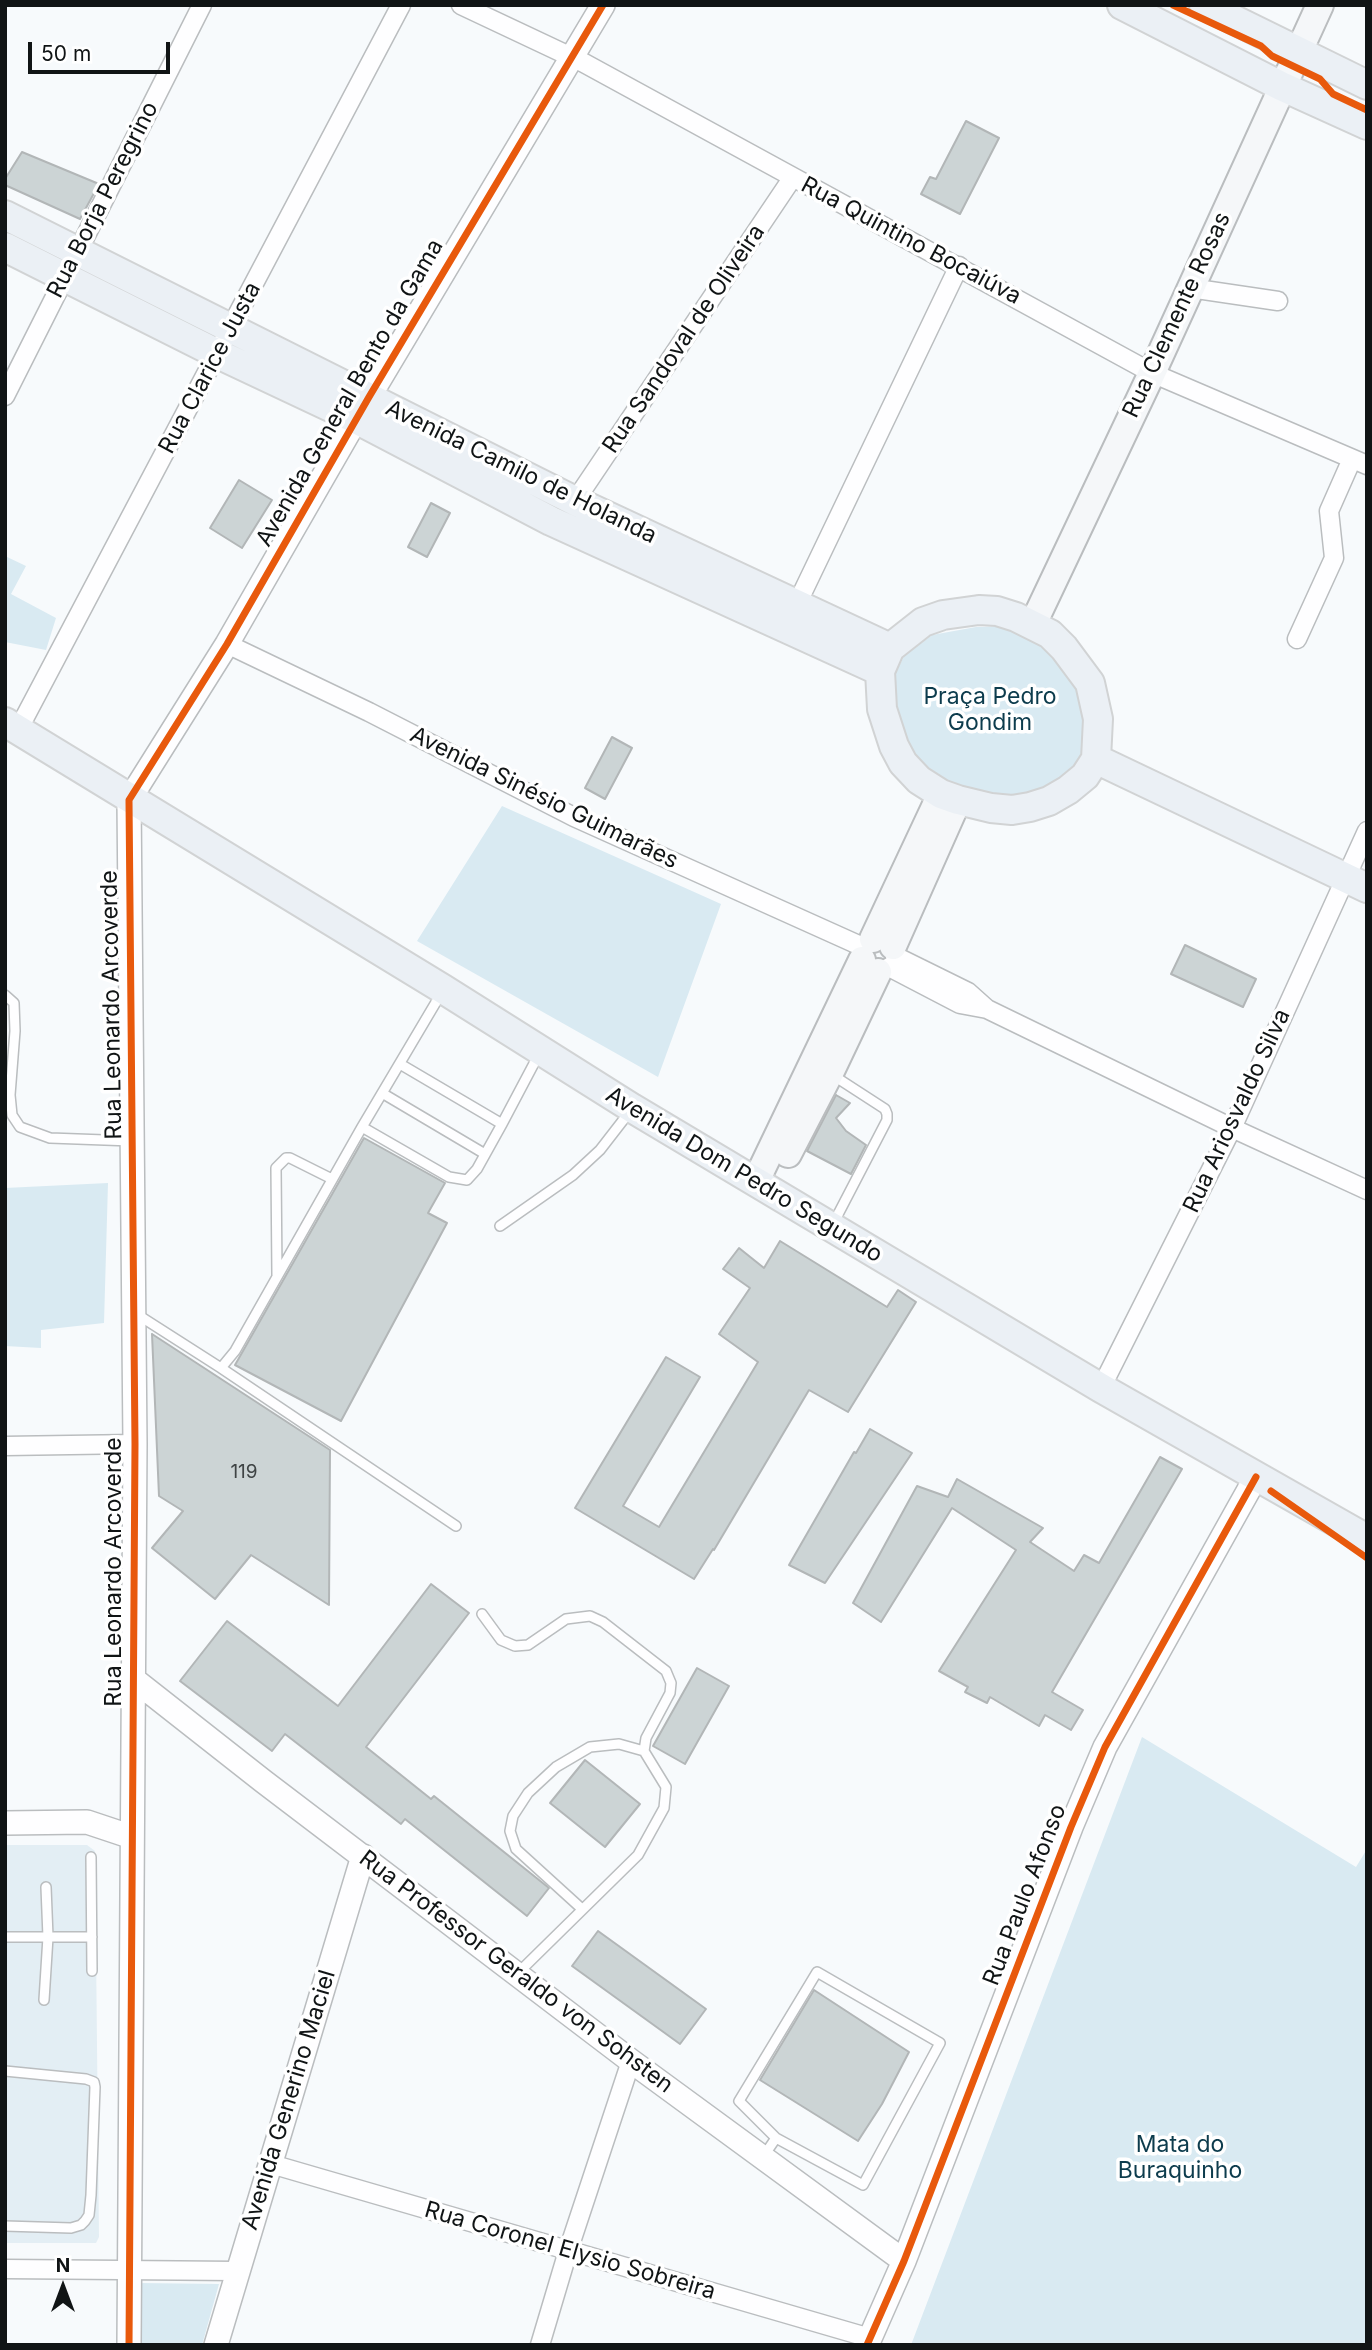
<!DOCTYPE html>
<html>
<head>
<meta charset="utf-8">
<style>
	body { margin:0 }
	#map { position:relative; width:1372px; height:2350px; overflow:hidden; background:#f7fafc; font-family:Inter,sans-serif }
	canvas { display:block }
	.frame { position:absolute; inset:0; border:7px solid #101415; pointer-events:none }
	.north { position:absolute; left:28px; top:2252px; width:70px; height:70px; -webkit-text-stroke:5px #fff; paint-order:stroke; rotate:0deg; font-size:19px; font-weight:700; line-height:28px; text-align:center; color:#101415 }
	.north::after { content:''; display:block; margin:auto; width:24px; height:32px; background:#101415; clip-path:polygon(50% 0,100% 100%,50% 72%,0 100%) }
	.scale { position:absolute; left:28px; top:42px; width:142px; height:32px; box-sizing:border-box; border:4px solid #101415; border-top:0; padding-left:9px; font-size:21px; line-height:24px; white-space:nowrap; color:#101415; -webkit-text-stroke:5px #fff; paint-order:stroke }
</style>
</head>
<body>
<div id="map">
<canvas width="1372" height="2350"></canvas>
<div class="frame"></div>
<div class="north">N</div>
<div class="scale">50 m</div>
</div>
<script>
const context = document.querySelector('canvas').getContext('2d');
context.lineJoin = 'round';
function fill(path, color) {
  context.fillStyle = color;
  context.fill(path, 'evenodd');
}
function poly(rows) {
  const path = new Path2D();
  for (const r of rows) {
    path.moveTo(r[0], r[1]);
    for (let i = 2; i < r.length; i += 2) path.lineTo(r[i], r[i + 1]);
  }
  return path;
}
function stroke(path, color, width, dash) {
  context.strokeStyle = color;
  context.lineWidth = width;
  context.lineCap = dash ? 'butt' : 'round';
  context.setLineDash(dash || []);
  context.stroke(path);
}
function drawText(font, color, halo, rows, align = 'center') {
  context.font = font + ' Inter,sans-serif';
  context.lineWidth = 7;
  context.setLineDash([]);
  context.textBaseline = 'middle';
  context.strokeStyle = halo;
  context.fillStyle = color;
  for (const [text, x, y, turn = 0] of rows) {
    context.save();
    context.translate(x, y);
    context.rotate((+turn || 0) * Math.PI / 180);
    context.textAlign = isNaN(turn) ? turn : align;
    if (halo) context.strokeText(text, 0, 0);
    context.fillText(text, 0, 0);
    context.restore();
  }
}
const built = poly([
	[5,1845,87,1845,95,1851,99,2237,96,2243,5,2243]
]);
const green = poly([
	[5,556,26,566,11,594,56,618,46,650,5,642],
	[1011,626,1048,647,1078,676,1092,718,1080,760,1058,779,1037,791,1012,796,967,791,927,776,900,744,891,683,904,656,932,635,976,627],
	[502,806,721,904,658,1077,417,941],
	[108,1183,104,1323,41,1330,41,1348,5,1346,5,1188],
	[1142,1737,1356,1867,1367,1849,1367,2345,911,2345],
	[139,2283,219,2284,202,2345,140,2345]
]);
const building = poly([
	[966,121,999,138,960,214,921,194,930,177,936,179,966,121],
	[22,152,99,184,80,219,5,185,5,179,22,152],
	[239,480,272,500,242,548,210,528,239,480],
	[431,503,450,513,427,557,408,547,431,503],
	[612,737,632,748,605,799,585,788,612,737],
	[1185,945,1256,979,1243,1007,1171,974,1185,945],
	[836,1095,850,1103,836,1118,846,1131,866,1145,851,1174,807,1151,836,1095],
	[364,1138,445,1183,428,1213,447,1223,341,1421,235,1365,364,1138],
	[780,1241,887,1307,898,1290,916,1302,848,1412,809,1390,714,1550,713,1549,694,1579,575,1508,666,1357,700,1377,623,1506,659,1527,758,1362,719,1334,750,1288,723,1269,739,1248,764,1268,780,1241],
	[152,1334,330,1450,329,1605,251,1555,215,1599,152,1548,183,1511,159,1496,152,1334],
	[870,1429,912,1453,825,1583,789,1565,854,1452,856,1453,870,1429],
	[1160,1457,1182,1469,1052,1692,1083,1710,1071,1730,1045,1715,1039,1726,990,1697,987,1703,965,1692,968,1687,939,1671,1016,1550,952,1508,881,1622,853,1603,917,1486,948,1497,957,1479,1043,1528,1030,1542,1074,1571,1084,1555,1099,1563,1160,1457],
	[431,1584,469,1613,366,1747,431,1799,434,1796,549,1888,527,1916,405,1819,401,1824,285,1734,272,1751,180,1681,227,1621,338,1706,431,1584],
	[697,1668,729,1686,685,1764,653,1746,697,1668],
	[585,1760,640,1804,605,1847,550,1803,585,1760],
	[598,1931,706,2009,680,2044,572,1966,598,1931],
	[814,1990,909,2052,882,2104,858,2141,760,2080,814,1990]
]);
const service = poly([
	[5,995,14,1003,15,1031,10,1095,12,1115,20,1127,50,1138,132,1141],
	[400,1064,502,1124],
	[831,1074,885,1109,887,1114,887,1120,833,1224],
	[382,1093,485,1154],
	[362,1127,449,1177,467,1180,477,1169,502,1124,539,1054],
	[500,1226,573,1175,600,1150,631,1110],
	[277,1275,276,1168,286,1158,290,1158,332,1179],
	[135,1313,221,1368,235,1351,362,1127,442,992],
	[221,1368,456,1526],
	[482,1614,501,1640,515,1646,528,1645,566,1619,590,1616,603,1622,666,1671,671,1683,670,1693,646,1738,644,1751,666,1787,664,1808,638,1855,518,1973],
	[91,1857,92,1971],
	[582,1909,516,1849,510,1831,513,1816,528,1793,556,1767,590,1747,619,1744,644,1751],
	[5,1937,92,1937],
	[44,2000,48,1937,46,1887],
	[5,2071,86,2079,94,2082,95,2087,91,2195,89,2215,85,2221,81,2225,71,2228,5,2226],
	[763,2157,776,2138,863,2185,940,2043,817,1972,739,2101,776,2138]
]);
const minor = poly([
	[461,5,584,63,1152,373,1367,465],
	[1190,288,1278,301],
	[5,396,202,5],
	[575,501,793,177],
	[796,606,959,266],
	[1297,639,1334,558,1329,511,1352,459],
	[227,644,369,712,574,817,863,947],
	[18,730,401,5],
	[895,956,968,992,987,1009],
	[889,967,960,1004,987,1009,1232,1128,1367,1190],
	[1101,1388,1232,1128,1367,831],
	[5,1446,135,1444],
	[271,2164,870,2338],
	[5,2269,236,2271],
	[540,2345,568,2251,631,2061]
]);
const tertiary = poly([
	[132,1678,263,1781,631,2061,904,2261],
	[5,1823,87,1822,132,1837],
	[129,2345,135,1444,129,800,227,644,369,397,603,5],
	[216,2345,363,1856],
	[867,2345,904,2261,1071,1827,1105,1747,1256,1477]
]);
const secondary = poly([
	[1033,624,1152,373,1320,5],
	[873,939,941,794],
	[893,946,958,800],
	[788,1154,830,1073,878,972],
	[756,1181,862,960]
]);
const primary = poly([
	[1122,5,1281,86,1367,125],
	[1204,5,1367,85],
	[5,215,575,501,890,648],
	[5,247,218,354,356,419,551,521,880,671],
	[979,610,997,611,1016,617,1050,634,1064,648,1090,683,1098,719,1096,759,1085,776,1068,790,1049,801,1030,807,1012,810,991,808,958,800,941,794,919,780,903,763,894,746,882,709,880,671,890,648,923,622,943,615,979,610],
	[5,722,443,989,632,1108,1101,1388,1367,1539],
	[1096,759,1367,888]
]);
const cycleway = poly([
	[1173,5,1261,46,1272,56,1320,79,1333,94,1367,110],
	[1271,1491,1367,1558],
	[129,2345,135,1444,129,800,227,644,369,397,603,5],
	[867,2345,904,2261,1071,1827,1105,1747,1256,1477]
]);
const numberNames = [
	["119",244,1472]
];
const streetNames = [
	["Rua Borja Peregrino",103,200,-63],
	["Rua Quintino Bocaiúva",911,241,28],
	["Rua Clemente Rosas",1177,315,-65],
	["Rua Sandoval de Oliveira",684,339,-56],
	["Rua Clarice Justa",210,368,-62],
	["Avenida General Bento da Gama",350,393,-60],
	["Avenida Camilo de Holanda",521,472,26],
	["Avenida Sinésio Guimarães",544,798,26],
	["Rua Leonardo Arcoverde",112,1005,-91],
	["Rua Ariosvaldo Silva",1237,1111,-65],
	["Avenida Dom Pedro Segundo",744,1175,31],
	["Rua Leonardo Arcoverde",114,1572,-90],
	["Rua Paulo Afonso",1025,1895,-69],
	["Rua Professor Geraldo von Sohsten",516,1972,37],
	["Avenida Generino Maciel",289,2100,-73],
	["Rua Coronel Elysio Sobreira",570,2251,16]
];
const parkNames = [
	["Praça Pedro",990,697],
	["Gondim",990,723],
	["Mata do",1180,2145],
	["Buraquinho",1180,2171]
];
fill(built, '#e3eef4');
fill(green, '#d9eaf2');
fill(building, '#ccd4d5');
stroke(building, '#b2b6b7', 2);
stroke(service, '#babdbf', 12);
stroke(minor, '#babdbf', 21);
stroke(tertiary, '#babdbf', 26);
stroke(secondary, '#babdbf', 30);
stroke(primary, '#d1d3d4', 32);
stroke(service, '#fefeff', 9);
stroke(minor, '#fefeff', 18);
stroke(tertiary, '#fefeff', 23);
stroke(secondary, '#f5f7f9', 26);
stroke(primary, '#ebf0f5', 28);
stroke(cycleway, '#e8590c', 7);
drawText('19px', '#3f4445', null, numberNames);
drawText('23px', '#101415', '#fff', streetNames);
drawText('23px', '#0d3c4d', '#fff', parkNames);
</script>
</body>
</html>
